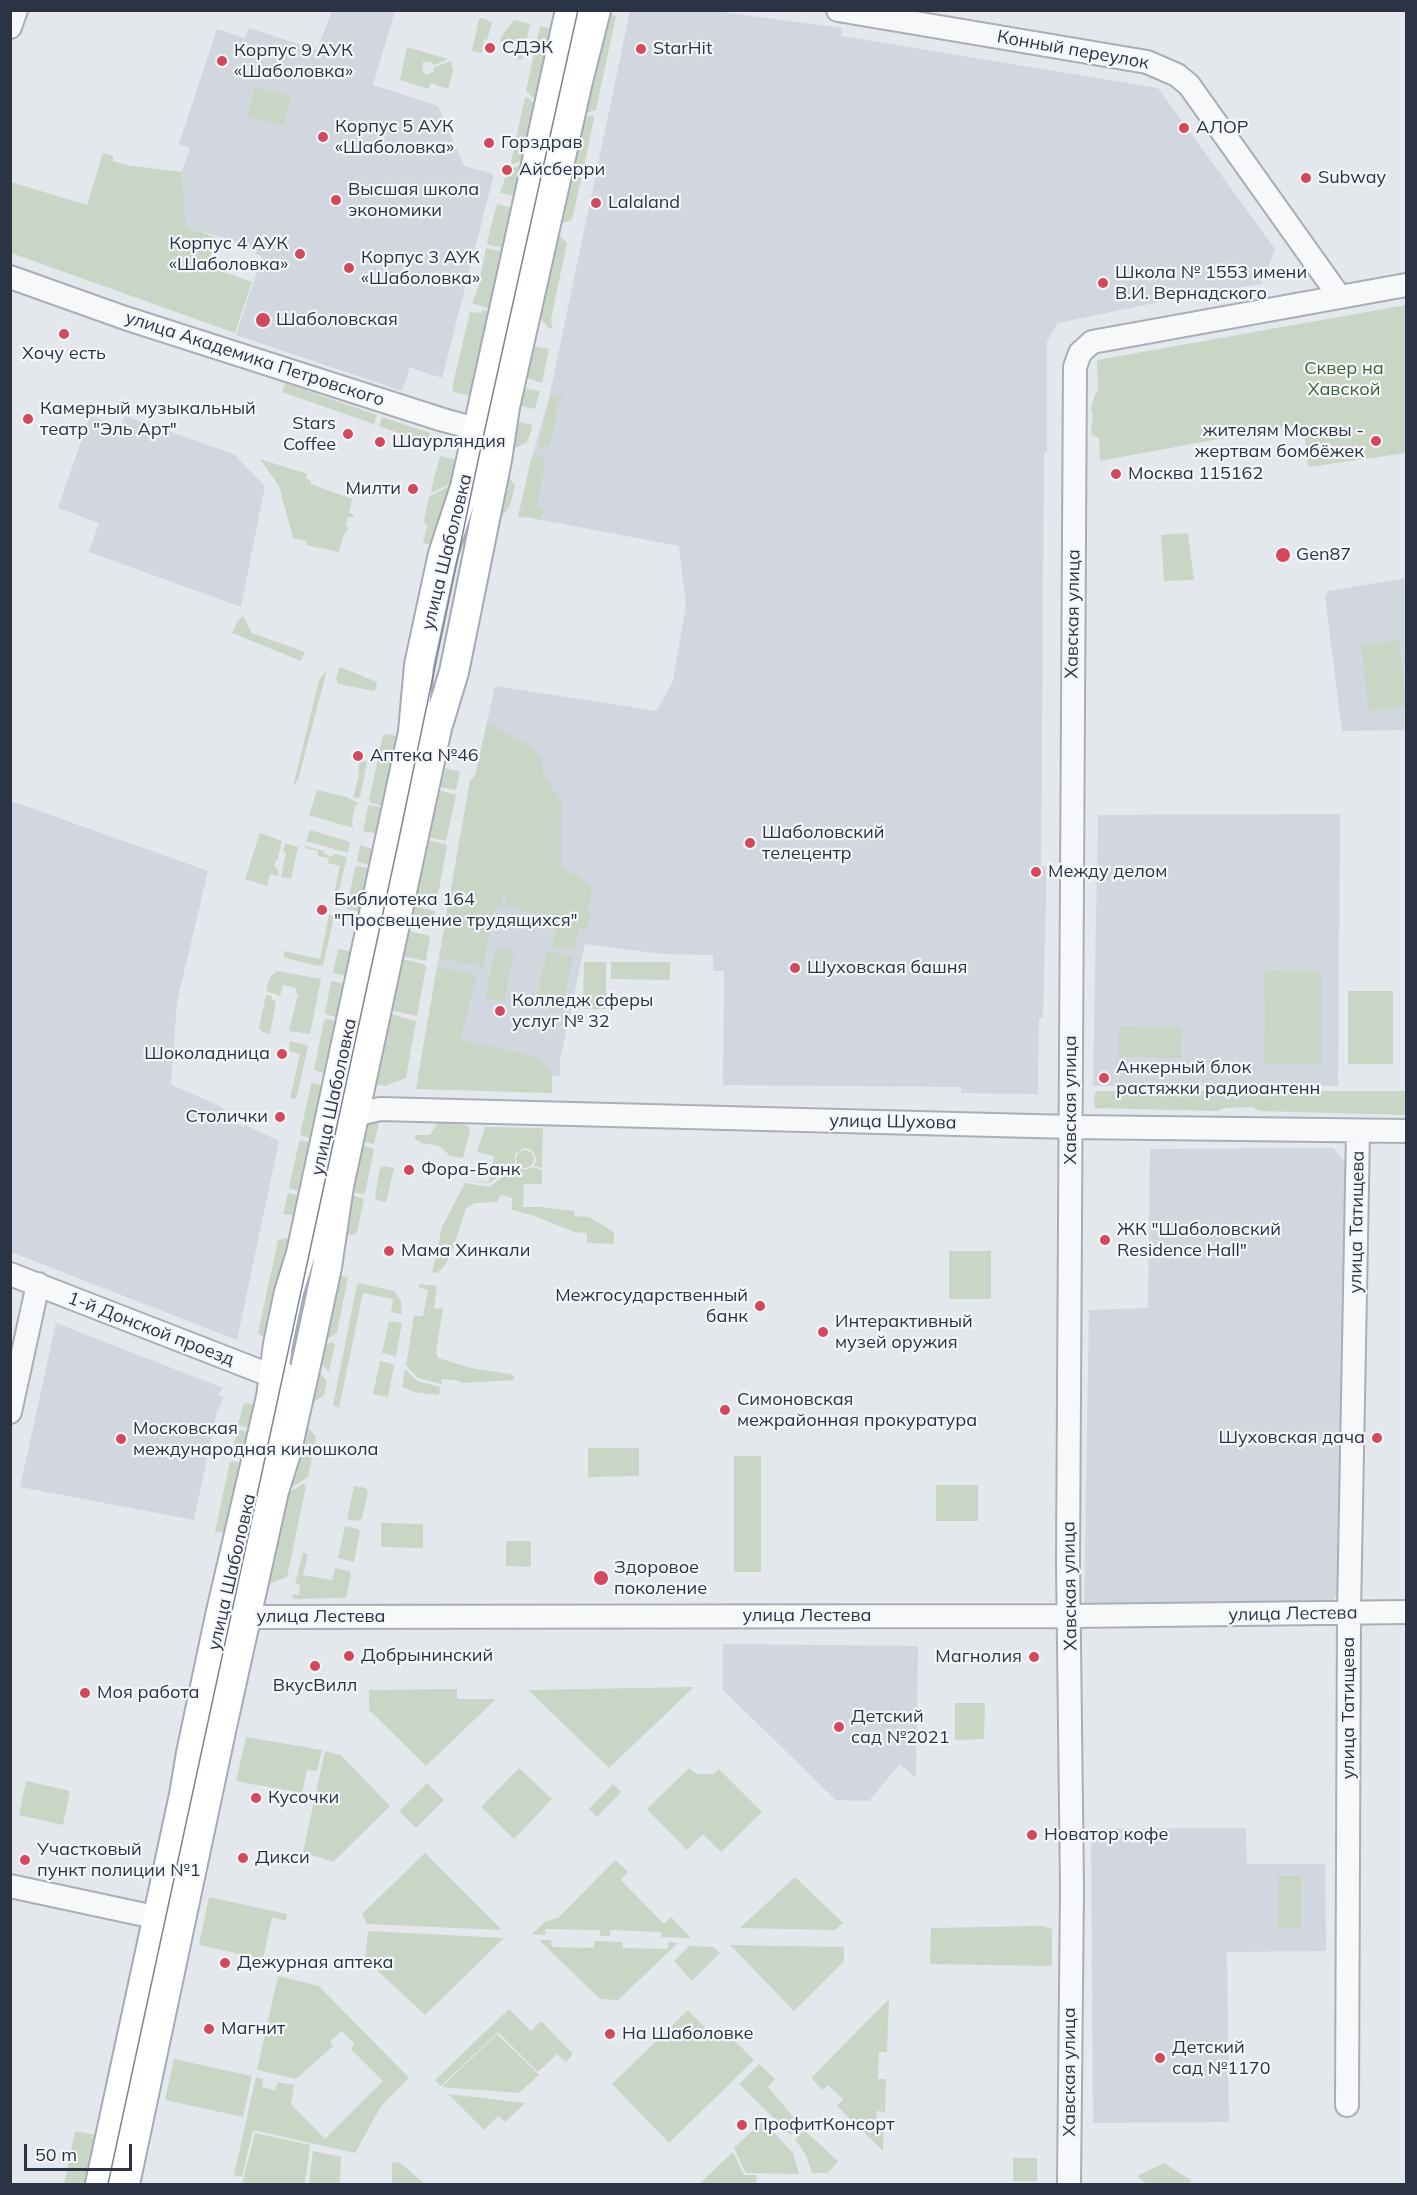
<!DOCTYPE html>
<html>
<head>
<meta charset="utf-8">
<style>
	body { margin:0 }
	#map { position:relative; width:1417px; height:2195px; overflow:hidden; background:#e4e7ec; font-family:Mulish,sans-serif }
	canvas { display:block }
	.frame { position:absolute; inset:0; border:12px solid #2b3445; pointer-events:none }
	.scale { position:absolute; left:24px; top:2144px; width:108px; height:27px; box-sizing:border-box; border:3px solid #2b3445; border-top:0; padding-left:8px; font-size:18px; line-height:21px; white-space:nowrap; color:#2b3445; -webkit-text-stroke:4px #f4f6f9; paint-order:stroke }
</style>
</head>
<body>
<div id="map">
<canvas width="1417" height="2195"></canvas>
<div class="frame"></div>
<div class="scale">50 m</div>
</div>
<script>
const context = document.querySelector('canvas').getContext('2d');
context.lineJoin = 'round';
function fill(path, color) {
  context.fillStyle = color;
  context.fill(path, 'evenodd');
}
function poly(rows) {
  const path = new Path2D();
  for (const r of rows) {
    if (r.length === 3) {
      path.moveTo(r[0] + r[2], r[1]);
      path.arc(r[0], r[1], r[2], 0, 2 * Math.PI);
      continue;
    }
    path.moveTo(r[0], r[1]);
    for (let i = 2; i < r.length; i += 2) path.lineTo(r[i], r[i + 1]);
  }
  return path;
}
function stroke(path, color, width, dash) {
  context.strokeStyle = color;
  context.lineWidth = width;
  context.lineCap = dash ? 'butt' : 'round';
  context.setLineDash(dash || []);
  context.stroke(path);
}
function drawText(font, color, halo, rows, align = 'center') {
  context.font = font + ' Mulish,sans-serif';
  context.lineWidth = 4.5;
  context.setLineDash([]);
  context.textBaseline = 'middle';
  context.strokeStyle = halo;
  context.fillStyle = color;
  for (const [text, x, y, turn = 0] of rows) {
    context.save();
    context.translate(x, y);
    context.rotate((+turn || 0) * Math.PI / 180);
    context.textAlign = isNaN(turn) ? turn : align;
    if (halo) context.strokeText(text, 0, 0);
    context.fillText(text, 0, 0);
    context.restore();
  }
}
const built = poly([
	[332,11,395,11,373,85,438,106,464,166,494,174,442,378,408,367,409,370,402,391,236,335,262,256,256,254,257,250,186,226,182,171,190,148,179,144,217,29,245,38,249,28,317,50],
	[630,11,714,11,842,28,841,36,1158,88,1275,249,1262,284,1198,294,1058,323,1047,341,1047,452,1044,452,1041,866,1046,867,1046,899,1043,1018,1039,1019,1038,1094,961,1093,961,1087,956,1087,723,1085,724,971,713,971,713,955,662,954,585,944,560,1060,560,1076,418,1076,470,781,475,776,495,686,657,711,673,681,686,605,679,546,526,517,519,518,518,515,532,457,549,398],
	[90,416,121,427,125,416,234,454,265,486,241,607,89,552,99,523,58,508],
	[1406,578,1406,730,1342,731,1325,596,1328,591],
	[11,801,208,871,177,1002,171,1085,220,1106,243,1128,245,1125,279,1141,237,1340,11,1252],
	[1340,814,1338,1086,1093,1086,1098,815],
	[1333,1148,1342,1158,1347,1167,1337,1592,1335,1598,1331,1602,1084,1607,1089,1310,1148,1308,1150,1149],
	[56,1323,223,1388,218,1395,224,1398,217,1411,194,1520,20,1487],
	[723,1644,918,1646,916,1778,900,1764,869,1801,836,1800,723,1690],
	[1246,1828,1247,1864,1325,1864,1326,1951,1227,1952,1229,2122,1093,2123,1091,1829]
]);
const green = poly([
	[602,11,616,16,596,110,580,115],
	[482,18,492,22,487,40,484,39,482,53,472,51,479,19],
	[514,20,530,24,522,60,517,59,519,46,500,41,502,35],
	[540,26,552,29,539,103,526,91],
	[407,47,448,59,434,65,430,62,423,62,422,70,426,75,433,72,435,67,451,61,453,71,448,89,430,83,429,89,400,80],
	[255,87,291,96,283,125,247,117],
	[527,97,538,106,525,160,512,164,511,161,525,98],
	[593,115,594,117,584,167,581,169,573,162,582,117],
	[103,153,113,156,113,161,126,165,182,172,186,226,217,238,207,266,252,282,235,333,11,253,11,182,87,205],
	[519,166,529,175,517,196,500,193,508,169],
	[573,166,582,175,572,220,560,224],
	[497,204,512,208,504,248,489,245,487,242],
	[558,234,567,243,551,319,552,328,550,329,538,316],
	[486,248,504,252,491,309,472,303,478,288],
	[1406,305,1406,453,1308,467,1304,428,1300,424,1100,461,1099,438,1092,435,1091,428,1093,418,1091,408,1095,394,1098,391,1097,360],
	[482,310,490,312,481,398,454,392,452,388,470,312,481,313],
	[530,346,549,349,542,383,522,376],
	[285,383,377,415,374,424,282,392],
	[523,388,540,391,535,409,510,404],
	[550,394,561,396,563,398,562,402,559,402,549,447,544,446,544,449,537,446,542,432],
	[382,417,430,433,427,443,379,426],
	[515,421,532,425,531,432,527,442,506,453],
	[535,455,542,456,542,459,546,460,537,506,543,508,541,520,525,516,520,517,519,516,531,459],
	[440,456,458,460,454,482,433,492,431,490],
	[260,459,307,474,306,478,311,481,311,484,352,499,349,513,354,515,353,517,348,517,346,526,349,528,343,536,339,552,306,545,307,541,293,538,279,486],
	[502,469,515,485,510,506,501,518,499,516],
	[451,485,441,547,423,543,427,526,424,521,429,497],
	[1188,533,1194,580,1164,581,1161,535],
	[243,616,252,633,305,652,301,661,232,633,237,622],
	[1399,640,1406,706,1369,711,1361,645],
	[340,667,377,682,375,691,338,684,336,678],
	[327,670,298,780,293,787,319,680],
	[487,723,525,743,541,759,545,778,562,801,561,867,593,886,588,910,569,907,591,912,587,930,579,928,574,951,552,947,557,918,504,907,507,895,504,894,501,907,495,907,483,967,439,958,470,781,475,776],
	[385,734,399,736,385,806,371,803,369,800,383,735],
	[360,760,367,762,360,797,357,798,353,797,359,774,358,773],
	[442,767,460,772,456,790,438,787],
	[317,790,346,797,358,803,355,806,352,822,353,828,309,815],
	[438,790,456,795,446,841,428,837],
	[370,805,384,808,378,834,363,831,368,806],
	[310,830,350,842,348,853,306,841],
	[260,833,282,841,278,858,274,865,279,872,278,876,270,874,267,886,245,879],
	[427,840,445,844,447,846,436,905,434,907,414,903],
	[285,843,298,847,291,879,281,877,286,853,283,852],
	[360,845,377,851,374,866,357,862],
	[305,846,324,851,324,854,333,857,334,854,347,857,336,903,332,902,340,866,328,863,329,858,318,856,318,851,305,848],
	[358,866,372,869,363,912,347,909,347,907,355,867],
	[412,906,435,911,433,925,431,927,409,922],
	[329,914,334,917,323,965,318,966,285,958,283,951,320,959],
	[408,931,430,936,426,961,402,956],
	[496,948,514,951,504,1002,485,998],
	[338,949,355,952,347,976,333,973],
	[547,951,573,956,562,1009,536,1004],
	[402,959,424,964,426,967,417,1016,390,1010],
	[584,962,606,962,606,1009,583,1009],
	[611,962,670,962,670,980,611,979],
	[437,967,476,975,461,1040,516,1052,531,1056,544,1064,552,1076,552,1093,416,1089],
	[1265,970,1321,971,1321,1064,1264,1064],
	[277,971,321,979,310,1034,289,1031,298,994,296,993,296,988,283,985,280,996,266,991,270,977],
	[331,981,346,984,339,1018,325,1014],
	[1348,991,1393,991,1393,1064,1348,1064],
	[266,995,272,996,272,1000,276,1001,270,1034,263,1032,259,1028],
	[390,1014,416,1021,406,1078,385,1086,374,1084],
	[327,1019,338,1021,335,1077,314,1070,324,1020],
	[1119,1026,1182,1027,1181,1058,1119,1057],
	[290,1041,307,1045,308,1047,296,1099,290,1098,300,1054,289,1051],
	[313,1083,332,1088,313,1139,300,1135,311,1084],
	[1096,1091,1406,1091,1406,1115,1259,1111,1253,1107,1224,1108,1218,1111,1095,1108,1094,1099],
	[380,1117,374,1144,357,1141,355,1127],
	[438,1122,461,1122,469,1127,470,1130,463,1158,450,1156,440,1146,421,1143,414,1138,416,1135,430,1135],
	[485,1127,543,1128,542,1168,534,1166,536,1160,534,1153,530,1149,524,1148,515,1154,515,1164,489,1183,462,1180,489,1182,494,1156,477,1152],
	[301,1140,311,1143,300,1191,289,1188,299,1142],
	[361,1145,373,1148,374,1150,365,1193,363,1194,351,1192],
	[525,1159,9],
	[383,1166,394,1168,386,1202,376,1200,375,1197,380,1168],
	[517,1167,525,1170,533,1167,542,1170,542,1184,524,1184,523,1207,541,1207,574,1211,574,1216,589,1217,614,1232,614,1244,587,1243,587,1233,574,1232,535,1216,512,1210,512,1198,501,1195,497,1202,475,1203,466,1208,450,1257,442,1269,437,1273,432,1272,442,1227,465,1183,489,1187],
	[288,1193,304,1196,295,1216,283,1214],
	[347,1194,364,1199,357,1232,353,1235,337,1232],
	[300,1235,272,1338,262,1336,258,1333,278,1240],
	[949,1251,991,1251,991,1299,949,1299],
	[336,1276,348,1277,337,1333,314,1347],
	[359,1283,394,1291,401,1301,402,1314,391,1312,393,1299,363,1293,339,1408,333,1405,357,1284],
	[420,1284,437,1286,434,1309,443,1308,436,1352,438,1358,471,1368,511,1374,514,1376,514,1380,463,1383,455,1380,442,1379,441,1384,418,1378,406,1365,414,1316,423,1316,428,1290,418,1287],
	[389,1321,402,1323,396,1356,382,1353],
	[331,1342,335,1344,329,1372,319,1361,320,1349],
	[380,1361,392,1364,394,1366,388,1397,373,1394],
	[311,1363,327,1381,324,1395,314,1402,305,1400],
	[405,1369,417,1381,440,1387,439,1395,413,1392,402,1387],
	[244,1403,256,1405,251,1429,238,1425],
	[301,1418,316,1437,308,1477,283,1493],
	[239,1430,250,1432,244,1460,231,1456,237,1431],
	[588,1448,639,1448,639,1476,588,1477],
	[734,1456,761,1456,761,1572,734,1572],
	[233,1461,247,1464,226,1533,215,1531,230,1462],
	[303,1484,306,1486,287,1577,268,1584,286,1494],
	[936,1485,978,1485,978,1521,936,1521],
	[354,1486,366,1488,368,1492,362,1518,358,1521,347,1519],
	[381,1523,423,1524,423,1548,381,1547],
	[345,1526,358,1529,360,1531,354,1562,338,1558],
	[506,1541,531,1541,531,1567,506,1566],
	[303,1553,308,1554,303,1575,332,1580,335,1568,349,1571,351,1574,346,1598,293,1599,293,1594,299,1595,300,1585,295,1584],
	[694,1687,609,1768,528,1690],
	[457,1689,457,1699,496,1699,426,1766,369,1710,369,1690],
	[955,1703,985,1703,984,1739,955,1740],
	[246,1737,322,1750,317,1771,307,1770,302,1793,236,1781],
	[325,1751,341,1755,390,1806,333,1862,303,1852],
	[519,1768,552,1799,514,1839,481,1807],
	[689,1768,697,1774,714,1774,719,1769,762,1812,721,1852,703,1834,687,1850,647,1809],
	[26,1781,70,1791,63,1825,19,1815],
	[427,1783,444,1800,416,1828,399,1811],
	[613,1784,621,1792,597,1817,589,1809],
	[425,1853,502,1930,367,1924,362,1914],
	[615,1860,628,1872,621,1880,664,1924,671,1917,691,1938,661,1937,661,1932,610,1930,610,1936,600,1936,600,1930,545,1929,545,1935,532,1934,546,1921,558,1918],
	[1278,1876,1301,1876,1301,1928,1278,1928],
	[795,1877,843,1923,835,1930,740,1928],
	[209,1897,287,1914,286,1921,272,1917,263,1959,199,1945],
	[1042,1926,1052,1929,1052,1966,930,1964,931,1928],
	[368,1931,504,1938,425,2015,365,1959],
	[539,1940,551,1940,552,1947,594,1948,594,1941,622,1942,623,1948,668,1949,668,1942,678,1943,618,2000,600,1999],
	[730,1945,844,1947,844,1961,794,2011],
	[689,1946,713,1947,720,1953,692,1981,674,1961],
	[278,1976,319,1986,409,2078,381,2106,355,2153,253,2130,242,2177,234,2175,256,2077,263,2079,262,2087,275,2090,278,2082,294,2085,291,2104,325,2139,383,2081,351,2049,354,2044,342,2031,330,2041,333,2046,296,2079,257,2070],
	[889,1999,887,2052,879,2052,878,2079,886,2079,885,2112,877,2111,876,2123,884,2125,883,2151,837,2106,843,2099,828,2085,823,2090,811,2078],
	[509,2009,531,2031,541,2021,573,2054,566,2062,557,2054,538,2072,498,2032,441,2086,435,2080],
	[688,2010,712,2035,721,2027,754,2060,669,2143,612,2084],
	[497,2034,539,2075,519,2093,442,2087],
	[174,2059,252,2076,243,2117,165,2100],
	[759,2064,775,2079,768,2087,800,2125,791,2135,739,2084],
	[448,2094,525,2103,505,2122,498,2116,484,2130],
	[763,2121,793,2153,799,2174,746,2173,734,2148],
	[804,2130,838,2161,828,2173,812,2173,806,2155,795,2139],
	[75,2131,101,2136,91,2184,64,2184],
	[255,2133,310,2145,305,2184,242,2184],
	[313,2151,341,2157,340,2184,309,2184],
	[733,2152,744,2175,757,2175,756,2184,699,2184],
	[1013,2158,1037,2158,1037,2181,1013,2181],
	[399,2162,425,2184,392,2184,392,2163],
	[1164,2163,1191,2180,1190,2184,1147,2184,1137,2176]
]);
const minor = poly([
	[838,10,1147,62,1177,75,1189,85,1339,296],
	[10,27,16,10],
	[10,277,125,318,440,419,494,434],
	[341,1118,380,1109,1071,1127,1406,1131],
	[10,1274,262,1372,291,1376],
	[10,1412,38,1284],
	[234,1610,240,1616,248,1617,1070,1616,1406,1612],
	[10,1886,173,1921],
	[1347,2105,1349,1613,1358,1131],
	[1069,2184,1072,1888,1068,1563,1075,367,1080,353,1092,342,1406,285]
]);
const major = poly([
	[100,2184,184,1795,191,1753,220,1616,271,1397,278,1344,289,1292,301,1253,413,732,419,665,436,586,443,554,465,487,570,10],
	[125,2184,221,1731,274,1491,287,1450,309,1351,327,1267,339,1186,437,728,454,672,497,460,505,407,578,81,596,10]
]);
const tram = poly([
	[108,2184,397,848,479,456,578,10]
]);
const markers = [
	[490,48,6,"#d1495b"],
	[641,49,6,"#d1495b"],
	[222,61,6,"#d1495b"],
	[1184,128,6,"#d1495b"],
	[323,137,6,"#d1495b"],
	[489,143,6,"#d1495b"],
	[507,170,6,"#d1495b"],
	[1306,178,6,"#d1495b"],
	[336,200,6,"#d1495b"],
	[596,203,6,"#d1495b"],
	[300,254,6,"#d1495b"],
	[349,268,6,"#d1495b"],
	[1103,283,6,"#d1495b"],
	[263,320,8,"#d1495b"],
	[64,334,6,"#d1495b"],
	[28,419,6,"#d1495b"],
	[348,434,6,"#d1495b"],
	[1376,441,6,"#d1495b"],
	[380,442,6,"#d1495b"],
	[1116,474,6,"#d1495b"],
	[413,489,6,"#d1495b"],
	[1283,555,8,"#d1495b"],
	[358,756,6,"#d1495b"],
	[750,843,6,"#d1495b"],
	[1036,872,6,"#d1495b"],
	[322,910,6,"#d1495b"],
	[795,968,6,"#d1495b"],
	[500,1011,6,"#d1495b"],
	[282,1054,6,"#d1495b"],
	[1104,1078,6,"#d1495b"],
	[280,1117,6,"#d1495b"],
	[409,1170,6,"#d1495b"],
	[1105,1240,6,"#d1495b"],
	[389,1251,6,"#d1495b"],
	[760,1306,6,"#d1495b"],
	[823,1332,6,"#d1495b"],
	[725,1410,6,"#d1495b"],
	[1377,1438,6,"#d1495b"],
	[121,1439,6,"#d1495b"],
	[601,1578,8,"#d1495b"],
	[349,1656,6,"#d1495b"],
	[1034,1657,6,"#d1495b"],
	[315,1666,6,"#d1495b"],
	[85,1693,6,"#d1495b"],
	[839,1727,6,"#d1495b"],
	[256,1798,6,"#d1495b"],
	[1032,1835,6,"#d1495b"],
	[243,1858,6,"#d1495b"],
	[25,1860,6,"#d1495b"],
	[225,1963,6,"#d1495b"],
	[209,2029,6,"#d1495b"],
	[610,2034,6,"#d1495b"],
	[1160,2058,6,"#d1495b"],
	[742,2125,6,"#d1495b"]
];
const poiNames = [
	["СДЭК",502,48],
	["StarHit",653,49],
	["Корпус 9 АУК",234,51],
	["«Шаболовка»",234,72],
	["Корпус 5 АУК",335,127],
	["«Шаболовка»",335,148],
	["АЛОР",1196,128],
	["Горздрав",501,143],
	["Айсберри",519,170],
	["Subway",1318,178],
	["Высшая школа",348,190],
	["экономики",348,211],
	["Lalaland",608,203],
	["Корпус 4 АУК",288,244,"right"],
	["«Шаболовка»",288,265,"right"],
	["Корпус 3 АУК",361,258],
	["«Шаболовка»",361,279],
	["Школа № 1553 имени",1115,273],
	["В.И. Вернадского",1115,294],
	["Шаболовская",276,320],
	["Хочу есть",64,354,"center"],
	["Камерный музыкальный",40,409],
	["театр \"Эль Арт\"",40,430],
	["Stars",336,424,"right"],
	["Coffee",336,445,"right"],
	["жителям Москвы -",1364,431,"right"],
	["жертвам бомбёжек",1364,452,"right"],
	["Шаурляндия",392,442],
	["Москва 115162",1128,474],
	["Милти",401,489,"right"],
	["Gen87",1296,555],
	["Аптека №46",370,756],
	["Шаболовский",762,833],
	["телецентр",762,854],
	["Между делом",1048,872],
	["Библиотека 164",334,900],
	["\"Просвещение трудящихся\"",334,921],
	["Шуховская башня",807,968],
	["Колледж сферы",512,1001],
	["услуг № 32",512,1022],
	["Шоколадница",270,1054,"right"],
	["Анкерный блок",1116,1068],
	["растяжки радиоантенн",1116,1089],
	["Столички",268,1117,"right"],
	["Фора-Банк",421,1170],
	["ЖК \"Шаболовский",1117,1230],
	["Residence Hall\"",1117,1251],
	["Мама Хинкали",401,1251],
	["Межгосударственный",748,1296,"right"],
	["банк",748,1317,"right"],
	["Интерактивный",835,1322],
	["музей оружия",835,1343],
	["Симоновская",737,1400],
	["межрайонная прокуратура",737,1421],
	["Московская",133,1429],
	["международная киношкола",133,1450],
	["Шуховская дача",1365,1438,"right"],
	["Здоровое",614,1568],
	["поколение",614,1589],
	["Добрынинский",361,1656],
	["Магнолия",1022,1657,"right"],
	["ВкусВилл",315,1686,"center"],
	["Моя работа",97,1693],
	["Детский",851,1717],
	["сад №2021",851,1738],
	["Кусочки",268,1798],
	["Новатор кофе",1044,1835],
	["Участковый",37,1850],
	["пункт полиции №1",37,1871],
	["Дикси",255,1858],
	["Дежурная аптека",237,1963],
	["Магнит",221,2029],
	["На Шаболовке",622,2034],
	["Детский",1172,2048],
	["сад №1170",1172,2069],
	["ПрофитКонсорт",754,2125]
];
const streetNames = [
	["Конный переулок",1073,50,10],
	["улица Академика Петровского",255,359,18],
	["улица Шаболовка",447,552,-76],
	["Хавская улица",1073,614,-89],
	["улица Шаболовка",334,1097,-78],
	["Хавская улица",1071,1100,-90],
	["улица Шухова",893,1122,1],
	["улица Татищева",1357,1222,-89],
	["1-й Донской проезд",151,1329,21],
	["улица Шаболовка",232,1572,-77],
	["Хавская улица",1070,1586,-91],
	["улица Лестева",1293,1614,-1],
	["улица Лестева",807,1616],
	["улица Лестева",321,1617],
	["улица Татищева",1349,1708,-90],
	["Хавская улица",1070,2072,-90]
];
const parkNames = [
	["Сквер на",1344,369],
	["Хавской",1344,390]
];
fill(built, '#d2d6de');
fill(green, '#c9d6c5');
stroke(minor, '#a9aeb7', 26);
stroke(major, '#a3abb8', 32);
stroke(minor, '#f7f8fa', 22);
stroke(major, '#fff', 28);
stroke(tram, '#7d8696', 1.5);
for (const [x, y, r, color] of markers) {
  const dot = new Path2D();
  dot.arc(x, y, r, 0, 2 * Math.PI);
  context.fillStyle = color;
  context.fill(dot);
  stroke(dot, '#f4f6f9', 2);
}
drawText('18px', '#2b3445', '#f4f6f9', poiNames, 'left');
drawText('18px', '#2b3445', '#f4f6f9', streetNames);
drawText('18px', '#3f6138', '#f4f6f9', parkNames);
</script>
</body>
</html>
